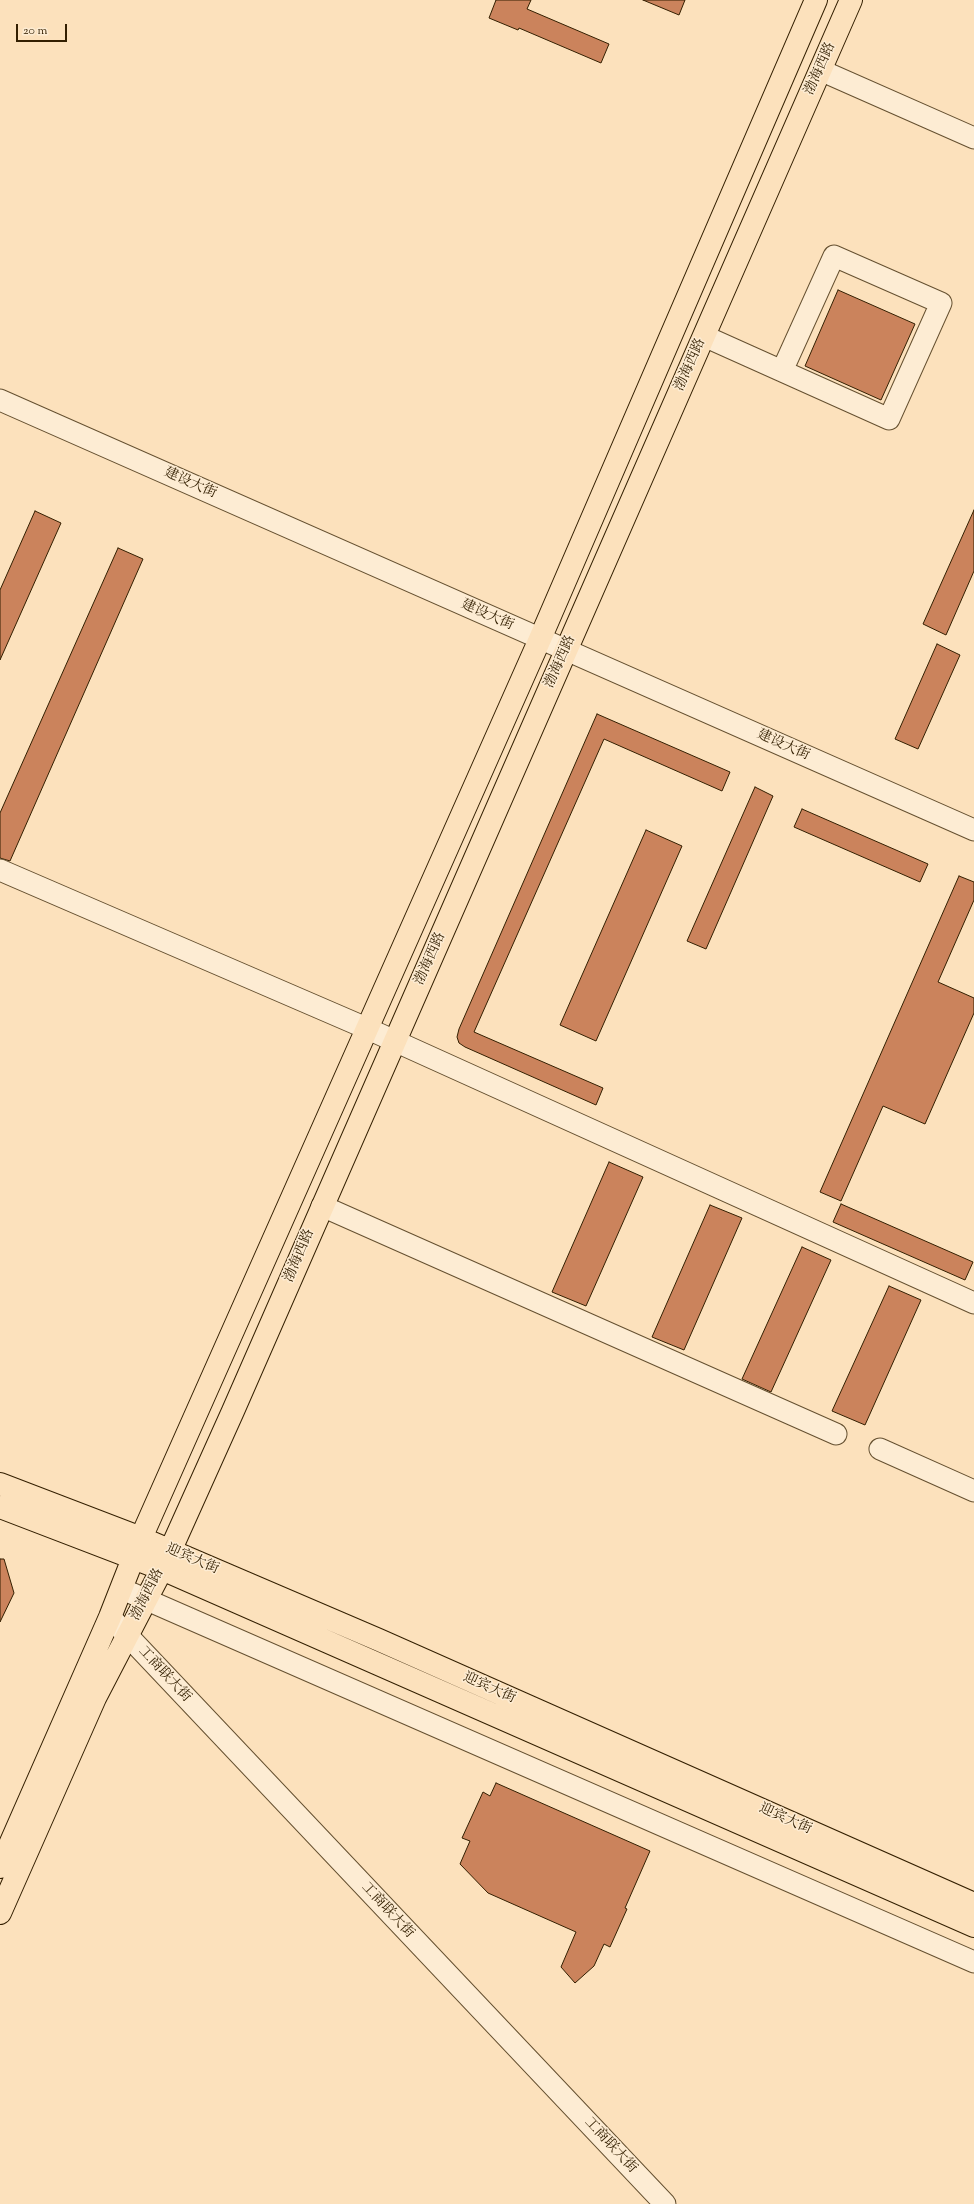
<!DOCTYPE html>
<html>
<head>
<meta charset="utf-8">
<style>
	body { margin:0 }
	#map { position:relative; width:974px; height:2204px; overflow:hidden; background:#fce1bc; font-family:"Sorts Mill Goudy",serif }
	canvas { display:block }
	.scale { position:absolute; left:16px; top:24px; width:51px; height:18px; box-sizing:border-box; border:2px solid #331f01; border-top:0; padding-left:5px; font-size:12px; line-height:14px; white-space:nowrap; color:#331f01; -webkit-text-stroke:3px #fdecd3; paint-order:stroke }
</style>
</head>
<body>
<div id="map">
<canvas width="974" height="2204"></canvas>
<div class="scale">20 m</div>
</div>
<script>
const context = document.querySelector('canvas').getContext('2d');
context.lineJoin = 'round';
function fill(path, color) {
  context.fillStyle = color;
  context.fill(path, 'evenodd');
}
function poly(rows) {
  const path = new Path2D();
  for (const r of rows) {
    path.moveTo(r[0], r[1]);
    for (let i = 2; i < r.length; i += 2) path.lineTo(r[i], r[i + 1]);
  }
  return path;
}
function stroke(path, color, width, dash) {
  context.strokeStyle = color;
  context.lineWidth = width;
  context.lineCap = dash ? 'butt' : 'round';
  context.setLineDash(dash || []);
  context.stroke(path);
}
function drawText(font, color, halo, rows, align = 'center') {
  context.font = font + ' "Sorts Mill Goudy","Noto Serif SC",serif';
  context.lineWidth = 3;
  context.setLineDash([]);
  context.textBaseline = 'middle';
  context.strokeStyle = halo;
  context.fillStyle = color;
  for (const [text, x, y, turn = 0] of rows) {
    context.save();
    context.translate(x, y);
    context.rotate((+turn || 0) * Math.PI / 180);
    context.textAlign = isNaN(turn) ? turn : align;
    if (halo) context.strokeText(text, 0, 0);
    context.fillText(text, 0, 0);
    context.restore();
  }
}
const building = poly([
	[496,0,531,0,527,9,609,44,601,63,519,28,518,30,489,18,496,0],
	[643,0,685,0,679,15,643,0],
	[838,290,915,324,881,400,805,366,838,290],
	[974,510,974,571,946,635,923,624,974,510],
	[35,511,61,523,0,660,0,590,35,511],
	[118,548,143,559,10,861,0,858,0,813,118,548],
	[937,644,960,655,918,749,895,739,937,644],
	[597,714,730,772,722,791,604,739,474,1032,603,1088,596,1105,465,1047,459,1043,457,1037,459,1029,597,714],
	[755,787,773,796,706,949,687,941,755,787],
	[802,809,928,864,920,882,794,827,802,809],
	[646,830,682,846,596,1041,560,1025,646,830],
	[959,876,974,882,974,900,938,982,974,998,974,1013,925,1124,883,1106,841,1201,820,1192,959,876],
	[609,1162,643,1177,586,1306,552,1292,609,1162],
	[841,1204,973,1262,965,1280,833,1222,841,1204],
	[710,1205,742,1218,684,1350,652,1337,710,1205],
	[802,1247,831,1260,771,1392,742,1379,802,1247],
	[889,1286,921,1300,865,1425,832,1411,889,1286],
	[0,1559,4,1559,14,1593,0,1622,0,1559],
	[496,1783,650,1851,625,1908,627,1909,610,1947,604,1944,594,1966,575,1983,561,1967,576,1932,488,1893,460,1864,470,1841,462,1838,483,1792,490,1796,496,1783]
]);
const minor = poly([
	[820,70,974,138],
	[704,336,889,419,941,303,834,256,782,371],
	[0,400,974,830],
	[0,870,366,1028,974,1303],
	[322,1206,836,1434],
	[880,1449,974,1491],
	[122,1589,974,1962],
	[110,1617,665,2204]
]);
const major = poly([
	[0,1484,141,1538,379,1640,974,1904],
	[0,1507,162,1569,974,1926],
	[0,1867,110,1617,141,1538,540,639,816,0],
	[0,1913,95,1698,162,1569,233,1411,851,0]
]);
const streetNames = [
	["渤海西路",821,69,-66],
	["渤海西路",691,365,-66],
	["建设大街",190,484,24],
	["建设大街",487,616,24],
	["渤海西路",561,662,-66],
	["建设大街",783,746,24],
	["渤海西路",431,959,-66],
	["渤海西路",300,1256,-67],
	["迎宾大街",192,1560,23],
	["渤海西路",148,1595,-63],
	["工商联大街",164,1675,47],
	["迎宾大街",489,1689,24],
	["迎宾大街",785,1820,24],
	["工商联大街",387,1911,47],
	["工商联大街",610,2146,47]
];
fill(building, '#cb835c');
stroke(building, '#331f01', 1);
stroke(minor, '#655030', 23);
stroke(major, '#331f01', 24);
stroke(minor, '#fdecd3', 21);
stroke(major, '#fce1bc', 22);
drawText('14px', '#331f01', '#fdecd3', streetNames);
</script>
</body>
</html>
